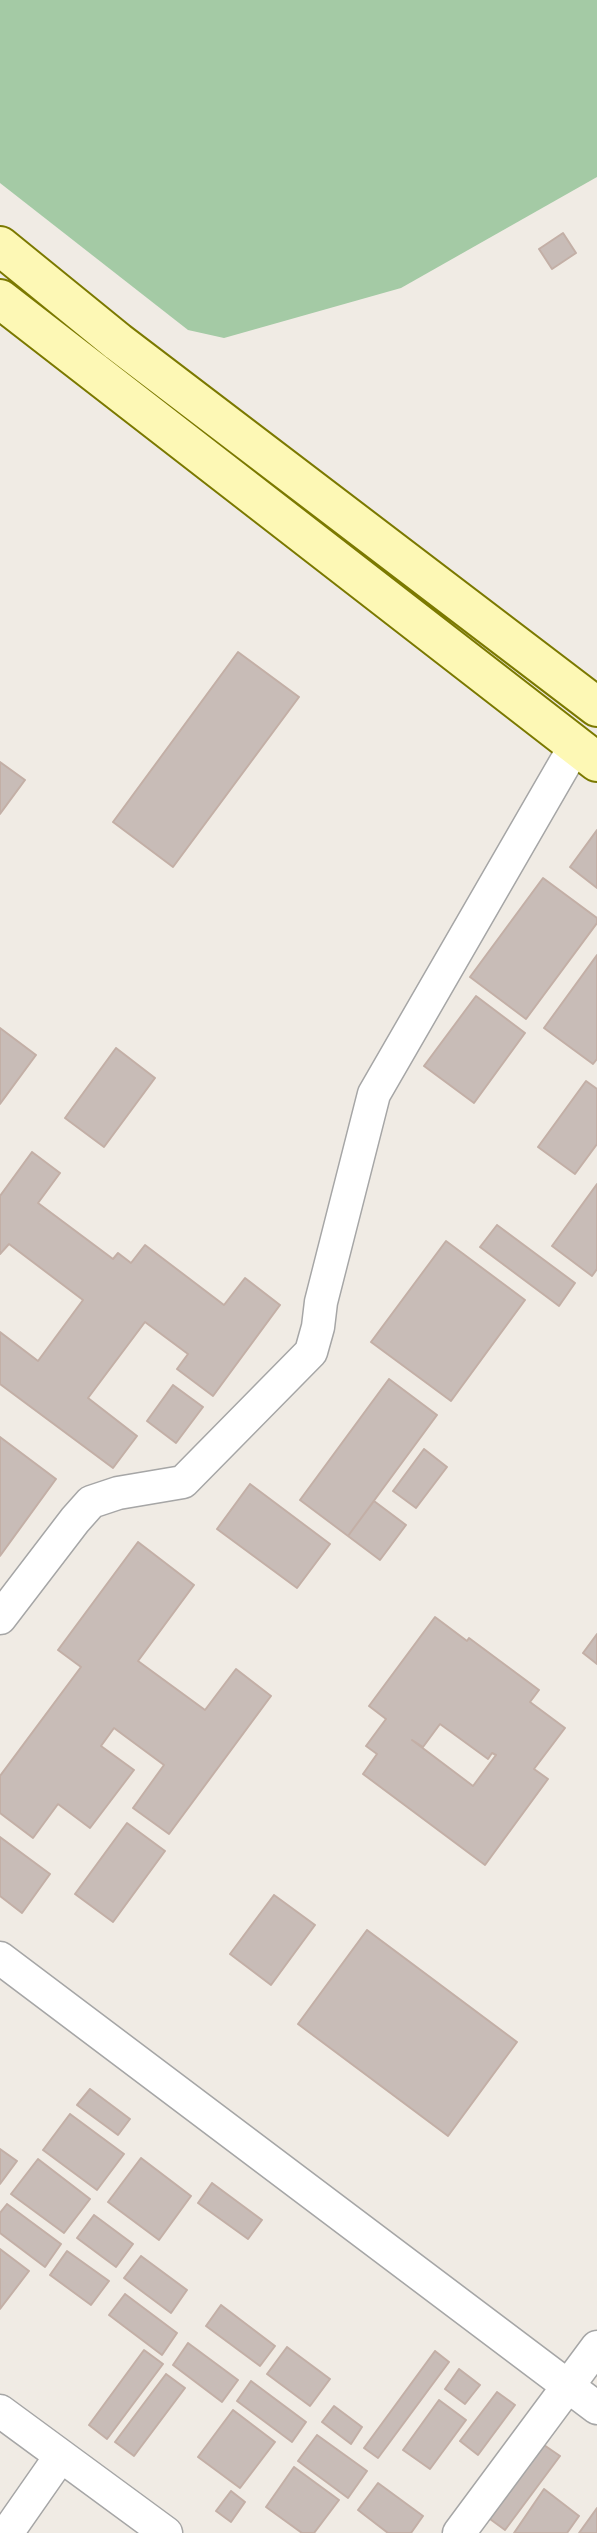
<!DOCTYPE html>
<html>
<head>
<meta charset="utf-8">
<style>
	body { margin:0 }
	canvas { display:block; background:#f0ebe4 }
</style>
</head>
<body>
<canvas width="597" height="2533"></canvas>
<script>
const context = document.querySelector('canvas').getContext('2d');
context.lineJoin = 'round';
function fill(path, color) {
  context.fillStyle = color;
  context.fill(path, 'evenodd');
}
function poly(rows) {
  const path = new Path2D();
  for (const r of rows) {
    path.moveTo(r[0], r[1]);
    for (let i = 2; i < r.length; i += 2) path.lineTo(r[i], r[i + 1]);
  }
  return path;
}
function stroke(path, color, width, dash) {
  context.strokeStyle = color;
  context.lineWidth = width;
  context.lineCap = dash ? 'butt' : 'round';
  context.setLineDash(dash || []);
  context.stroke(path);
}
const cemetery = poly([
	[0,0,597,0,597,177,401,288,224,338,188,330,0,183]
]);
const building = poly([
	[563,233,576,253,552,269,539,249,563,233],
	[238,652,299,697,173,867,113,822,238,652],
	[0,762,25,780,0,814,0,762],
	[597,830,597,888,570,867,597,830],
	[543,878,597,918,597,923,526,1019,470,977,543,878],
	[597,955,597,1059,593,1064,544,1028,597,955],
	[476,996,525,1033,474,1103,424,1066,476,996],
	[0,1028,36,1055,0,1104,0,1028],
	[116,1048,155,1078,104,1147,65,1118,116,1048],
	[586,1081,597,1089,597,1144,575,1174,538,1147,586,1081],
	[32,1152,60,1173,38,1203,113,1259,118,1253,131,1263,145,1245,224,1305,245,1278,280,1305,213,1396,177,1369,188,1354,145,1322,88,1398,137,1436,113,1468,0,1384,0,1332,38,1361,83,1300,9,1244,0,1254,0,1196,32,1152],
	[597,1184,597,1269,592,1276,552,1246,597,1184],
	[497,1225,575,1283,559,1306,480,1247,497,1225],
	[446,1241,525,1300,451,1401,371,1342,446,1241],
	[389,1379,437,1415,348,1536,300,1500,389,1379],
	[173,1385,203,1407,176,1443,147,1421,173,1385],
	[0,1437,56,1479,0,1556,0,1437],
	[424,1449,447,1467,416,1508,393,1491,424,1449],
	[250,1484,330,1544,297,1588,217,1529,250,1484],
	[374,1501,406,1525,380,1560,348,1536,374,1501],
	[138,1542,194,1585,138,1661,205,1710,236,1669,271,1696,169,1834,133,1808,164,1765,114,1728,101,1746,134,1770,90,1828,58,1804,33,1838,0,1813,0,1776,81,1667,58,1650,138,1542],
	[435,1617,467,1641,469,1638,539,1690,530,1702,565,1728,534,1769,548,1779,485,1865,363,1774,377,1754,366,1746,386,1719,369,1706,435,1617],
	[440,1724,488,1759,492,1753,496,1755,473,1786,412,1740,423,1747,440,1724],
	[597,1634,597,1664,583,1653,597,1634],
	[127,1823,165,1851,113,1922,75,1894,127,1823],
	[0,1837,50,1874,22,1913,0,1896,0,1837],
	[274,1895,315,1925,271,1985,230,1954,274,1895],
	[367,1930,517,2042,448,2136,298,2024,367,1930],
	[90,2089,130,2119,118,2135,77,2105,90,2089],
	[70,2114,124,2154,97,2190,43,2150,70,2114],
	[0,2149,17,2161,0,2184,0,2149],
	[141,2158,191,2196,159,2240,108,2202,141,2158],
	[38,2159,90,2199,64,2233,11,2194,38,2159],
	[212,2183,262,2220,248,2239,198,2203,212,2183],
	[7,2204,61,2244,45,2267,0,2233,0,2213,7,2204],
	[94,2215,133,2244,116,2267,77,2238,94,2215],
	[0,2249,29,2271,0,2309,0,2249],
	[67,2251,109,2281,91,2305,50,2275,67,2251],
	[141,2256,187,2290,171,2313,124,2278,141,2256],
	[125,2294,177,2333,162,2355,109,2315,125,2294],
	[221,2305,275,2346,260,2366,206,2326,221,2305],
	[188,2343,238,2380,222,2402,173,2365,188,2343],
	[287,2347,330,2379,310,2406,267,2374,287,2347],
	[144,2350,163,2364,107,2439,89,2425,144,2350],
	[435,2351,449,2362,378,2458,364,2448,435,2351],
	[459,2369,480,2385,465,2404,445,2389,459,2369],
	[166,2374,185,2388,134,2456,115,2442,166,2374],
	[251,2381,306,2422,292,2442,237,2401,251,2381],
	[497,2392,515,2405,478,2455,460,2441,497,2392],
	[439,2400,466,2420,430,2469,403,2450,439,2400],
	[334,2406,362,2427,351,2444,322,2422,334,2406],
	[233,2410,275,2442,240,2488,198,2457,233,2410],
	[317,2435,367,2471,348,2498,298,2461,317,2435],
	[544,2445,560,2456,505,2530,490,2519,544,2445],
	[294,2467,339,2500,314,2533,302,2533,266,2507,294,2467],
	[378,2483,423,2516,411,2533,388,2533,358,2510,378,2483],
	[544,2489,579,2516,567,2533,514,2533,544,2489],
	[231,2491,245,2502,231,2522,216,2511,231,2491],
	[597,2508,597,2533,579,2533,597,2508]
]);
const minor = poly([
	[0,1618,75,1520,91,1502,118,1493,183,1482,311,1352,318,1327,321,1302,374,1094,575,746],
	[0,1958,597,2408],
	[0,2411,166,2533],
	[7,2533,60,2457],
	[459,2533,597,2347]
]);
const secondary = poly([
	[0,246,118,342,597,707],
	[0,299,597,762]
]);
fill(cemetery, '#a4caa5');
fill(building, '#c8bcb7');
stroke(building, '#c3afa6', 2);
stroke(minor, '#a6a6a6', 35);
stroke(secondary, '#7b7900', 42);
stroke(minor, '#fff', 32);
stroke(secondary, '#fdf8b5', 38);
</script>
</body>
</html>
